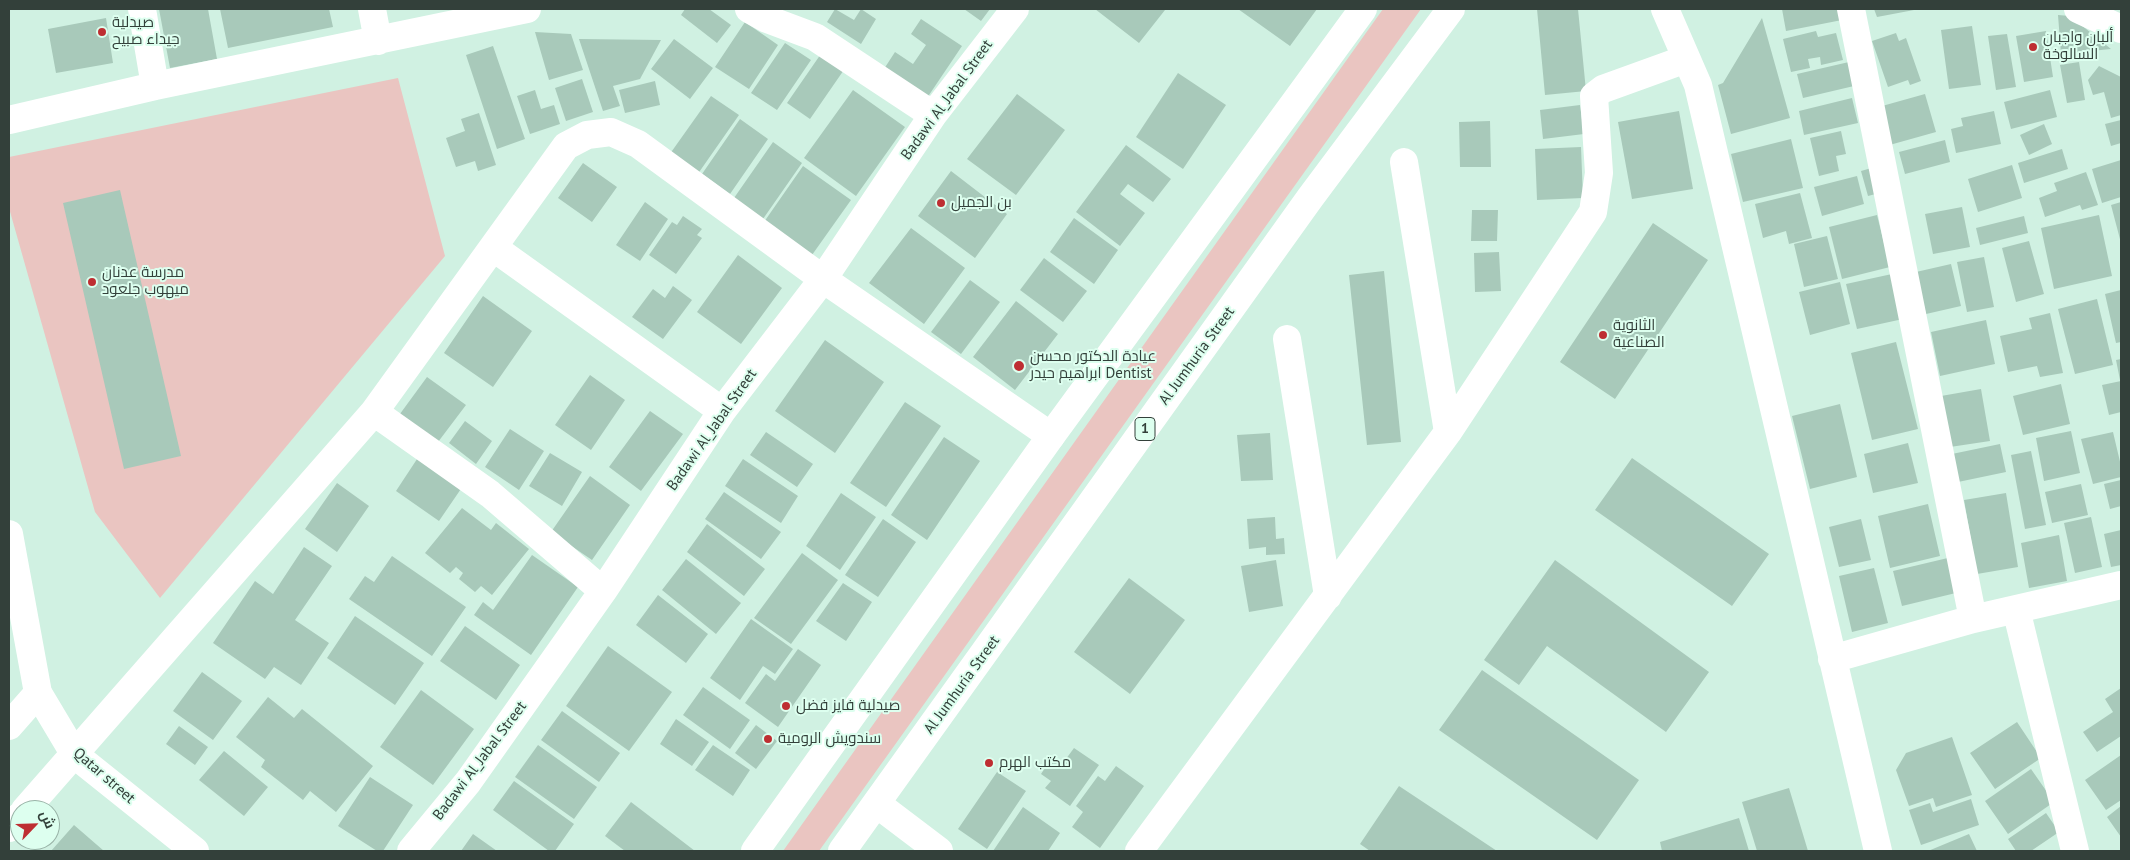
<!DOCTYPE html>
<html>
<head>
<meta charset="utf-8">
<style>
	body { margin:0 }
	#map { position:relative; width:2130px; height:860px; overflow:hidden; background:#d0f1e2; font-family:"PT Sans",Cairo,sans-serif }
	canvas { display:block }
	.frame { position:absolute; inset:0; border:10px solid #33403a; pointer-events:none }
	.north { position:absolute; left:10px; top:800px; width:50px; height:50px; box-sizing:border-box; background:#ddffef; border:1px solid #99b3a7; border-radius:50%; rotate:66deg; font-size:14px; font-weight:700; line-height:20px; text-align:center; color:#33403a }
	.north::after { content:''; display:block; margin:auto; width:18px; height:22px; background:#be2e32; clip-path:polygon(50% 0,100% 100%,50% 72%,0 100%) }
</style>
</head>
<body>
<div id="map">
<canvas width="2130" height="860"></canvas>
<div class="frame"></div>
<div class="north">ش</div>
</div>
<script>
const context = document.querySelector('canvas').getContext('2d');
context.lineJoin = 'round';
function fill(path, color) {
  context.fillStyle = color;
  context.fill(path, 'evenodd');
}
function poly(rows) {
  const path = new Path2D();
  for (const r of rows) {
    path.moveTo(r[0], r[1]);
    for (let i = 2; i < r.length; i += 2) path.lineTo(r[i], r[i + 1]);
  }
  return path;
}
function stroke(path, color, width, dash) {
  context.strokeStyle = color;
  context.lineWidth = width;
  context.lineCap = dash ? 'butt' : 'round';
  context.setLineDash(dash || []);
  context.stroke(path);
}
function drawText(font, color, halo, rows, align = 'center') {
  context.font = font + ' "PT Sans",Cairo,sans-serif';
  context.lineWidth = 4;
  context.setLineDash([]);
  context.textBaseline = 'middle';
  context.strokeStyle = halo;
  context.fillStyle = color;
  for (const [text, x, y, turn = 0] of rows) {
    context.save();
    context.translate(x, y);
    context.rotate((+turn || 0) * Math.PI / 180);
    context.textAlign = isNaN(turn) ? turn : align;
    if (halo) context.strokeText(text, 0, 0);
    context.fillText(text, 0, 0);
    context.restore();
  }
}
const green = poly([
	[1383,9,1421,9,819,851,783,851],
	[398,78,445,256,160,598,95,512,9,208,9,157]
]);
const building = poly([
	[159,9,208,9,217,59,170,68],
	[220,9,329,9,333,27,228,48],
	[685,9,709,9,731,25,717,43,681,15],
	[835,9,854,20,861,9,876,19,861,44,827,22],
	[964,9,990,9,981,21],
	[1095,9,1162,9,1165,10,1139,43],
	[1238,9,1317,9,1290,46],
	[1537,9,1578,9,1586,91,1545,95],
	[1782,9,1840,9,1842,20,1786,31],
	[1874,9,1914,9,1914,10,1877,17],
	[2058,15,2070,16,2111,49,2061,54],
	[106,18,113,63,56,73,48,29],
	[1762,18,1790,118,1731,134,1718,85,1723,83],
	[921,19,962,46,925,101,882,72,895,52,913,64,926,45,911,34],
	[745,22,778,45,749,89,715,67],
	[1972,26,1981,85,1949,89,1941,30],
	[1816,31,1818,37,1836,33,1843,60,1821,65,1820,57,1808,59,1810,68,1791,72,1783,39],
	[2046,31,2053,77,2024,82,2016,36],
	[535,32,571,34,583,70,549,80],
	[1896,33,1899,41,1906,38,1921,81,1910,85,1908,80,1888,87,1872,41],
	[2007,34,2016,87,1996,90,1988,36],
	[579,39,661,40,640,79,613,86,620,106,603,111],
	[674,39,713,68,690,99,651,69],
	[785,43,811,60,777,110,751,93],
	[493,46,525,139,497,149,466,55],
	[825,48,848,64,810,119,787,103],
	[1849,62,1854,86,1803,98,1797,74],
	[2079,62,2085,100,2067,103,2060,65],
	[2099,66,2121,77,2121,115,2111,118,2104,92,2093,95,2088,80],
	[1178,73,1226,105,1183,169,1136,137],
	[582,79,593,112,566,121,555,88],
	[655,81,660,105,625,113,619,90],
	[535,90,541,109,554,105,560,124,530,134,517,96],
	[853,90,905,127,856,196,804,158],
	[2050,90,2057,117,2011,129,2004,102],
	[1017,94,1065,130,1016,195,967,159],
	[1925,94,1936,132,1886,146,1875,108],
	[711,96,739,115,695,178,667,158],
	[1852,98,1858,123,1804,135,1799,111],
	[1580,105,1584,134,1543,139,1540,110],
	[1679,111,1693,189,1632,199,1618,122],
	[1994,111,2001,144,1956,153,1951,129,1963,126,1961,118],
	[479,113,496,165,478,171,475,161,456,167,446,138,465,131,461,119],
	[740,119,768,139,730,194,702,174],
	[2121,120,2121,143,2111,146,2105,124],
	[1490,121,1491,167,1460,167,1459,122],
	[2044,124,2052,144,2029,155,2020,135],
	[1841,131,1846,154,1836,156,1839,171,1819,176,1810,138],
	[1791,139,1803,188,1743,202,1731,154],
	[1945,140,1950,162,1905,174,1899,152],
	[773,142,802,163,763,219,734,198],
	[1126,145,1171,179,1153,202,1128,184,1120,194,1145,213,1120,246,1076,212],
	[1581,147,1583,198,1537,200,1535,149],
	[2062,149,2068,169,2024,183,2018,163],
	[2121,160,2121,197,2102,203,2092,169],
	[583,163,617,187,592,222,558,198],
	[2012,165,2022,198,1978,212,1968,179],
	[803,166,851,200,812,255,764,222],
	[1875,167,1883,192,1868,196,1861,171],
	[951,171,1007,214,975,258,918,216],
	[2086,172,2098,205,2082,210,2080,205,2045,217,2039,198,2057,191,2054,183],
	[1857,176,1864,204,1822,216,1814,187],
	[120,190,181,456,124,469,63,203],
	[1800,193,1812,238,1789,244,1786,231,1763,238,1755,204],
	[645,202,668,219,640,261,616,245],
	[2121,202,2121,243,2111,205],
	[1962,207,1970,247,1933,254,1925,214],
	[1472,210,1498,210,1497,241,1471,241],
	[1877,215,1890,267,1842,279,1829,227],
	[2099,215,2112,276,2054,289,2041,228],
	[683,216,702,229,697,235,702,238,676,274,649,255,672,222,677,225],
	[2024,216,2028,233,1980,245,1976,228],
	[1074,218,1118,250,1094,284,1050,252],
	[1653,223,1708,260,1615,399,1560,362],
	[911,228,965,268,924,324,869,283],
	[1827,236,1838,279,1804,287,1794,244],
	[2029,241,2044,294,2016,302,2002,248],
	[1499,252,1501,291,1475,292,1474,253],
	[738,255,782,288,741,344,697,312],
	[1984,257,1994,307,1967,312,1957,262],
	[1044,258,1087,291,1063,322,1020,290],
	[1951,264,1961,306,1926,314,1916,272],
	[1384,271,1401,442,1367,445,1349,275],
	[1892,274,1903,319,1857,329,1846,284],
	[970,280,1000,302,961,354,931,332],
	[1840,282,1850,324,1810,335,1799,292],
	[673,286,692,300,663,339,632,317,653,289,665,298],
	[2121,290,2121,342,2116,343,2105,294],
	[483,296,532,331,493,387,444,353],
	[2097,299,2113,365,2075,374,2058,309],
	[1016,301,1058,334,1015,390,973,357],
	[2050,313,2063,373,2040,377,2037,366,2008,372,2000,336,2032,329,2029,318],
	[1986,320,1995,364,1940,376,1931,332],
	[825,340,884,382,835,453,775,411],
	[1896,342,1918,429,1872,440,1851,353],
	[2121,359,2121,380,2120,380,2116,360],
	[590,375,625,400,591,450,555,425],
	[427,377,466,405,435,446,397,418],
	[2121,381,2121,412,2109,415,2102,385],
	[2061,384,2070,424,2023,435,2013,396],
	[1981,389,1990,441,1950,447,1941,396],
	[905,402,941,426,886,507,850,483],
	[1840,404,1857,477,1810,489,1792,416],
	[650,411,683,434,641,491,609,467],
	[465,421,492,441,476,464,449,443],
	[510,429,544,451,519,490,485,467],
	[2071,431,2080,473,2044,481,2036,438],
	[766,432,813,464,797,487,750,455],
	[2113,432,2121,466,2121,477,2093,484,2081,439],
	[1270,433,1273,480,1241,481,1237,435],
	[944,437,980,461,927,540,891,515],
	[1908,443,1918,483,1873,493,1864,454],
	[2000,444,2006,472,1958,482,1952,454],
	[2031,451,2046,525,2025,529,2011,455],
	[421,453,465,483,439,521,396,491],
	[550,453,582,472,562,506,529,486],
	[1632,458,1769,554,1732,606,1595,510],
	[743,459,798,496,781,523,725,486],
	[590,476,630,505,592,560,551,532],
	[2121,480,2121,506,2110,509,2104,484],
	[337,483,369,506,337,552,305,529],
	[2081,484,2088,515,2052,523,2045,492],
	[724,492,781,532,761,559,705,519],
	[841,493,876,517,840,570,806,546],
	[2006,493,2018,567,1977,574,1964,500],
	[1928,504,1940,556,1890,568,1878,516],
	[462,508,491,530,496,523,529,549,492,595,481,586,475,592,459,579,463,573,456,567,450,573,425,553],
	[1275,517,1276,539,1284,538,1285,554,1266,555,1266,547,1249,549,1247,519],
	[2091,517,2102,567,2075,573,2064,523],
	[883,519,916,542,878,597,845,575],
	[1861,519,1871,560,1839,567,1829,527],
	[707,524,765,569,744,596,687,552],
	[2121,530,2121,565,2111,567,2104,534],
	[2059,535,2067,581,2029,588,2021,543],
	[304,547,332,566,295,620,329,643,301,685,274,667,265,679,213,643,255,581,273,594],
	[802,553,838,580,791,644,754,618],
	[532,555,578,587,531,655,474,615,483,602,493,610],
	[392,556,466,607,432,656,349,599,365,576,374,582],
	[1952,557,1960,592,1902,606,1893,571],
	[686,559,741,603,716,634,662,590],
	[1276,560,1283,606,1249,612,1241,566],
	[1555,560,1709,672,1666,732,1547,646,1519,685,1484,660],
	[1874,568,1888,623,1852,632,1839,576],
	[1129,578,1185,620,1130,694,1074,652],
	[843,583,872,602,846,641,816,621],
	[658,595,708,634,686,663,636,625],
	[355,616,424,663,395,705,327,658],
	[751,619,793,649,775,674,763,666,740,700,710,678],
	[465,626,520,665,496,700,440,661],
	[608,646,672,692,629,751,566,706],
	[798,649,821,665,778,727,745,703,766,674,775,681],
	[1482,670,1639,780,1597,840,1439,730],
	[202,672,242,701,213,740,173,711],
	[703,687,750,720,730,749,683,715],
	[2121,688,2121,736,2097,752,2083,732,2113,712,2105,699],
	[421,690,474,729,433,785,380,747],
	[268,697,294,718,302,709,373,766,336,812,310,791,303,800,261,767,265,760,236,737],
	[562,711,620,753,599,782,541,740],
	[676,719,709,742,692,766,660,744],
	[2017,722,2041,758,1995,789,1970,753],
	[756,725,777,741,756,769,735,753],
	[179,726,208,747,195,765,166,744],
	[1952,737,1972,795,1936,807,1933,798,1909,806,1896,770,1906,753],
	[538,745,597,787,574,819,515,777],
	[713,745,750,770,733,796,695,770],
	[1074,748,1099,765,1070,806,1045,788,1051,781,1041,774,1053,756,1063,763],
	[224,751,268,787,244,816,199,780],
	[2121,755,2121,800,2106,810,2085,780],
	[1116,766,1144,786,1100,848,1072,827,1083,812,1076,806,1098,776,1105,781],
	[2031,769,2054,802,2008,834,1985,801],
	[997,772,1026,791,987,849,958,829],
	[370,777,413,805,383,851,377,851,338,826],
	[514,781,574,824,555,851,549,851,493,810],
	[1399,786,1497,851,1370,851,1360,844],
	[1789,788,1808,851,1757,851,1742,802],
	[1971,799,1979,825,1921,845,1909,810,1930,803,1933,812],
	[631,802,695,851,625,851,605,836],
	[2121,806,2121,837,2107,817],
	[1023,807,1060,833,1048,851,993,851],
	[2046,813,2059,832,2031,851,2016,851,2008,839],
	[1739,818,1749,851,1662,851,1660,842],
	[74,825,104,851,51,851],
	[473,834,497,851,461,851],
	[1969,834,1977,851,1928,851]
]);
const street = poly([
	[142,9,155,86],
	[372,9,378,41],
	[749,9,767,19,815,37,933,115],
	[1665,9,1698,85,1878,851],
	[1851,9,1973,619],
	[2078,9,2121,29],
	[9,120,155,86,527,9],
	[1404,162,1448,432],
	[494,248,722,411],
	[1287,339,1328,596],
	[374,412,490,494,603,591],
	[2016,609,2075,851],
	[1832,659,1973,619,2121,585],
	[9,726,38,693],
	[877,804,939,851],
	[25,810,374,412,566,146,587,135,611,132,638,144,823,279,1051,436],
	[9,828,20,816],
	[411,851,468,782,603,591,722,411,823,279,933,115,1015,9],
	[1139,851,1448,432,1593,212,1599,173,1594,96,1603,89,1686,59]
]);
const secondary = poly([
	[9,534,38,693,75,755,195,851]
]);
const primary = poly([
	[755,851,1051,436,1363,9],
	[842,851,1310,198,1451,9]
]);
const markers = [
	[102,32,5,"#be2e32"],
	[2033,47,5,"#be2e32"],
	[941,203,5,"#be2e32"],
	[92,282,5,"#be2e32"],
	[1603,335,5,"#be2e32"],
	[1019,366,6,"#be2e32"],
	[786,706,5,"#be2e32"],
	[768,739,5,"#be2e32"],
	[989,763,5,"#be2e32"]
];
const shields = [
	[1145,429,20]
];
const shieldNames = [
	["1",1145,429]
];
const poiNames = [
	["صيدلية",112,23],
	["جيداء صبيح",112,40],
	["ألبان واجبان",2043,38],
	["السالوخة",2043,55],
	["بن الجميل",951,203],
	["مدرسة عدنان",102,273],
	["ميهوب جلعود",102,290],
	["الثانوية",1613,326],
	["الصناعية",1613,343],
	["عيادة الدكتور محسن",1030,357],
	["ابراهيم حيدر Dentist",1030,374],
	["صيدلية فايز فضل",796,706],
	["سندويش الرومية",778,739],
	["مكتب الهرم",999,763]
];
const streetNames = [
	["Badawi Al_Jabal Street",947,100,-54],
	["Al Jumhuria Street",1197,356,-54],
	["Badawi Al_Jabal Street",712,430,-55],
	["Al Jumhuria Street",962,685,-54],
	["Badawi Al_Jabal Street",480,761,-53],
	["Qatar street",104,776,41]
];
fill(green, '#eac5c1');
fill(building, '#a8c9ba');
stroke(street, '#fff', 28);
stroke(secondary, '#fff', 28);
stroke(primary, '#fff', 28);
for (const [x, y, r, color] of markers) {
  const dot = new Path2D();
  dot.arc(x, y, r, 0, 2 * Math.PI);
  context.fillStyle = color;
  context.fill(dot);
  stroke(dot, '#ddffef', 2);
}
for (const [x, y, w] of shields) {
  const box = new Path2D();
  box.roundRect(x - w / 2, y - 11.5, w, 23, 4);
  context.fillStyle = '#ddffef';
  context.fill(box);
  stroke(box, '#33403a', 1);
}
drawText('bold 14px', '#33403a', null, shieldNames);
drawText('15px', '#33403a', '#ddffef', poiNames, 'left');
drawText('15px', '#33403a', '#ddffef', streetNames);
</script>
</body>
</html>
